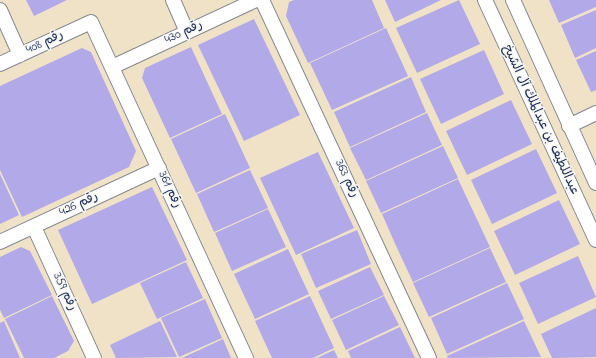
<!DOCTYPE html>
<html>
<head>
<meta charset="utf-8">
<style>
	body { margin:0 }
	canvas { display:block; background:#efe2c7 }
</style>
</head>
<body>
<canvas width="596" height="358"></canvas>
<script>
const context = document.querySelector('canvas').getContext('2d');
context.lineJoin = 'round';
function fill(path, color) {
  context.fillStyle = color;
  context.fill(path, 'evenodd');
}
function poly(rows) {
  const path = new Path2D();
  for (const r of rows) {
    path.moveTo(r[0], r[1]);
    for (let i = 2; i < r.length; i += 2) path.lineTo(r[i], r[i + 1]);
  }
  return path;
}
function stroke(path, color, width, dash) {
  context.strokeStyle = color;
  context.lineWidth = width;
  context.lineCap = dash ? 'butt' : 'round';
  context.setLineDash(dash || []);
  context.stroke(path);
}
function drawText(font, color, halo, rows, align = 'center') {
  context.font = font + ' "Indie Flower","Playpen Sans Arabic",sans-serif';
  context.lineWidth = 3;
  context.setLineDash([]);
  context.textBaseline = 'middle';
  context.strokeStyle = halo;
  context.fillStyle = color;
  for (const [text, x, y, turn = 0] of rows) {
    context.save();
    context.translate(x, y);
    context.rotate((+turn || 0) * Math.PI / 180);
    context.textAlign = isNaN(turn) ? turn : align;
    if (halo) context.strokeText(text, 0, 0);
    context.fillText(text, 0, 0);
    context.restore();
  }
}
const building = poly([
	[26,0,67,0,34,16],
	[294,0,372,0,384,28,308,63,286,16,289,2],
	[385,0,441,0,395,22],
	[459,0,480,44,417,73,396,28],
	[549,0,596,0,596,7,559,23],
	[596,10,596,48,575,58,561,25],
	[254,19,300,115,244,141,198,45],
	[386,28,408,76,332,110,310,63],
	[191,47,222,114,170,138,142,78,145,68],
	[82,48,91,52,136,151,129,167,22,217,0,170,0,86],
	[484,50,504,94,441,124,420,79],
	[596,51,596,90,591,92,576,60],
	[411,77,426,112,350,147,334,112],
	[511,100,532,144,467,175,446,131],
	[427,113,442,145,366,180,350,148],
	[225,114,250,168,196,193,171,139],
	[443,146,458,178,381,213,366,181],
	[536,149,557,193,492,224,471,180],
	[318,152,354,228,296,255,260,178],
	[250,170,268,208,214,232,197,194],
	[0,174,19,215,0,224],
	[458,179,474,213,397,248,382,214],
	[152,187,187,260,92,304,58,230],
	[559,200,580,244,515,275,494,231],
	[268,209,286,247,232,271,215,233],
	[474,213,490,247,413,282,397,248],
	[357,230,371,264,316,288,301,254],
	[21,247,30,251,52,295,4,318,0,310,0,257],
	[490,248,506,282,429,317,413,283],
	[288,249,309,294,255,319,234,274],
	[578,256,596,297,538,324,519,283],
	[186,262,203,298,157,319,140,283],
	[370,267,384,295,331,319,318,291],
	[507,283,524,319,447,354,431,318],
	[52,296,74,341,68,351,54,358,24,358,5,319],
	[310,296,334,348,313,358,272,358,255,321],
	[384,296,399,325,346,350,332,320],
	[205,299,222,338,179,357,161,318],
	[596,308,596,357,552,358,541,334],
	[4,321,20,358,0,358,0,323],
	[160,321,177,357,116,358,110,345],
	[524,321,541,357,448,358,447,356],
	[400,327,415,358,351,358,348,351],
	[223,339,231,358,182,358],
	[334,350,338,358,317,358]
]);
const minor = poly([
	[173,0,187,32],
	[262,0,429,358],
	[485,0,596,240],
	[513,0,596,183],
	[0,10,20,55],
	[0,64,91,22,246,358],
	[112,67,256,0],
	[569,126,596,113],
	[34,227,94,358],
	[0,242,159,168]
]);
const streetNames = [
	["رقم 430",184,33,-25],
	["رقم 408",45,43,-25],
	["عبداللطيف بن عبدالملك آل الشيخ",540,120,65],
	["رقم 363",346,179,65],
	["رقم 361",169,190,65],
	["رقم 426",79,205,-25],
	["رقم 359",64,292,65]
];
fill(building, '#b2a9e9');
stroke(minor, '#858892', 16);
stroke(minor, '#fff', 14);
drawText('13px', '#1b2f5e', '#f6f6f2', streetNames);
</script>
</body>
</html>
